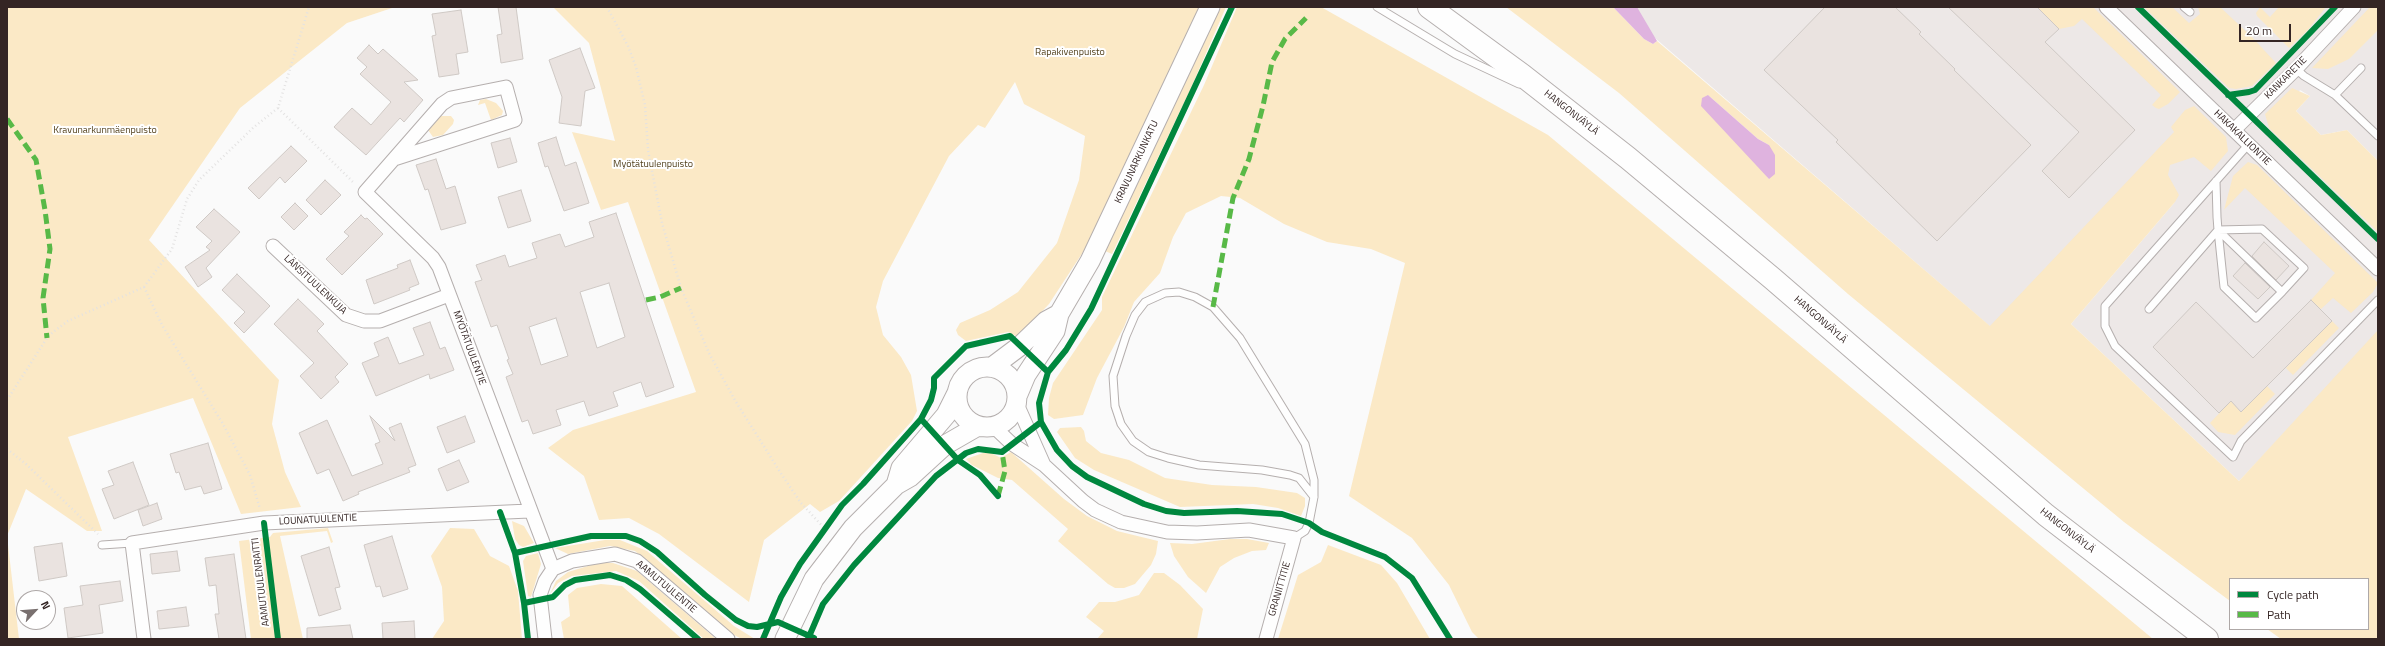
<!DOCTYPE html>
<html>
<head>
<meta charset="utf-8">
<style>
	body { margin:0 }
	#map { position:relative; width:2385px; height:646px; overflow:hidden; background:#fafafa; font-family:"Titillium Web",sans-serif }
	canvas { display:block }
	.frame { position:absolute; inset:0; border:8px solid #342524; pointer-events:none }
	.legend { position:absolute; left:2229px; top:578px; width:140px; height:52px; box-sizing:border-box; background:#fff; border:1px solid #aea8a7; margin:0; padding:5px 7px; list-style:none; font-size:12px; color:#342524 }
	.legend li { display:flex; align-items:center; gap:8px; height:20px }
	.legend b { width:20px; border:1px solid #aea8a7 }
	.north { position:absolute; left:16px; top:590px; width:40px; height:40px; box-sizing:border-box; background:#fff; border:1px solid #aea8a7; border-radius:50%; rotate:64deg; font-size:11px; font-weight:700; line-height:16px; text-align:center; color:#342524 }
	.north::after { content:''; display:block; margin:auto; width:14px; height:18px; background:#79706f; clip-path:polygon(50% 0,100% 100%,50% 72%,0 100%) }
	.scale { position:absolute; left:2239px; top:24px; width:52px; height:18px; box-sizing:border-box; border:2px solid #342524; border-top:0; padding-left:5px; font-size:12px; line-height:14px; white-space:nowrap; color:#342524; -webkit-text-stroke:3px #fff; paint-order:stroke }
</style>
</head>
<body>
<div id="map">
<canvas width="2385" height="646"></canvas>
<div class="frame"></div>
<ul class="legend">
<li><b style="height:5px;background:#00873e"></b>Cycle path</li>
<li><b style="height:5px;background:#58b947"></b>Path</li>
</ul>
<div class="north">N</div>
<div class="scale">20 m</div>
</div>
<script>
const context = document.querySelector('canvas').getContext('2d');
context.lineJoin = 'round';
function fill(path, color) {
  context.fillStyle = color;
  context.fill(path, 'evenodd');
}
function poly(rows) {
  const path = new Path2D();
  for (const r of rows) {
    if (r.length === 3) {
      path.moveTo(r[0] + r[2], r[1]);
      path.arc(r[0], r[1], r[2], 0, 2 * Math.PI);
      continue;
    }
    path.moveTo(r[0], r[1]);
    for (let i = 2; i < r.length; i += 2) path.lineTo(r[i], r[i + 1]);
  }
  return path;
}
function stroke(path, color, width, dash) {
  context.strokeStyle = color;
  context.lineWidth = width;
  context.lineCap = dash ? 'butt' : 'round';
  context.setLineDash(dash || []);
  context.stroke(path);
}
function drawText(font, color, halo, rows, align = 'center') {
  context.font = font + ' "Titillium Web",sans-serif';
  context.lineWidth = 4;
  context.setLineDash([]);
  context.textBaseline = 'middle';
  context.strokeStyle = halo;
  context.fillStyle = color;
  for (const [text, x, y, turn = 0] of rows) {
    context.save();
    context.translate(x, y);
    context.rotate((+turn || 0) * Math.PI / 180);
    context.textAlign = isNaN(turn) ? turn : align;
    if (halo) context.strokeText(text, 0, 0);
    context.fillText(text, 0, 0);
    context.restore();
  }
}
const built = poly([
	[1619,7,2378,7,2378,161,2347,130,2321,135,2296,111,2310,96,2300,90,2277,128,2378,228,2378,334,2239,481,2071,324,2175,202,1993,329]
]);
const green = poly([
	[7,7,395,7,347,23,240,108,149,240,279,380,272,424,285,472,301,507,241,514,193,398,68,437,102,531,87,531,26,489,7,536,19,639,7,639],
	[553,7,1199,7,1085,249,1049,304,1018,337,1008,332,966,341,958,335,956,330,960,323,990,310,1018,292,1057,243,1079,180,1085,136,1024,104,1015,82,985,128,978,125,949,156,883,281,876,307,883,335,901,357,911,375,917,411,912,421,839,501,820,512,810,504,764,540,749,602,659,534,629,518,599,520,584,476,548,448,573,430,696,392,628,202,601,210,572,132,615,141,589,43],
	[1221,7,1226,7,1191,88,1112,254,1105,251],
	[1237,7,1321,7,1548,135,2153,639,1479,639,1472,632,1449,585,1412,538,1349,496,1405,263,1371,249,1327,242,1284,224,1240,198,1221,196,1186,213,1173,237,1160,273,1134,302,1124,327,1097,378,1083,415,1054,419,1048,415,1049,398,1053,383,1102,310,1102,297,1204,85],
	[1506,7,1613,7,1644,39,1653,44,1657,41,1990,326,2174,132,2171,127,2185,110,2194,106,2226,137,2228,151,2211,171,2194,157,2170,165,2168,175,2179,195,2175,202,2071,324,2239,481,2378,330,2378,639,2281,639,2267,629,2368,629,2368,579,2230,579,2230,601,2124,522,1848,294,1619,93],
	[1708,95,1758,139,1769,145,1769,179],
	[2037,7,2093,7,2180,92,2168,104,2159,109,2156,108,2152,105,2161,95,2082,19,2074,26,2059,29],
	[2144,7,2172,7,2189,23,2200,14,2198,7,2220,7,2251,36,2276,63,2252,86,2236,89,2229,88],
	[2260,7,2270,17,2279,7,2326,7,2307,31,2289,48,2257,16,2256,13],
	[2370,7,2378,7,2378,30,2349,59,2328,69,2312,68],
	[2292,88,2310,96,2296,111,2321,135,2347,130,2378,161,2378,232,2269,128,2265,114],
	[480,100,486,99,496,103,503,111,502,115,491,120,485,103,478,105],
	[441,116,451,116,454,120,453,124,443,135,433,137,428,130],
	[2248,162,2257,165,2378,283,2373,292,2351,313,2333,298,2321,309,2311,300,2335,273,2245,188,2224,210,2233,176],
	[2332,321,2339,328,2293,375,2286,368],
	[2267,386,2275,394,2235,435,2218,432,2210,423,2231,401,2241,412],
	[1081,427,1084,431,1086,441,1101,453,1129,460,1165,478,1212,485,1256,487,1297,493,1305,498,1305,506,1301,516,1278,508,1253,504,1180,507,1094,470,1075,458,1057,432,1060,428],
	[1011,452,1064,499,1087,516,1117,531,1158,541,1156,554,1151,565,1135,584,1124,588,1115,588,1108,584,1058,541,1068,529,1012,480,998,478,972,465,966,459,983,453,991,453,1001,458],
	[512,521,524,526,534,543,523,547,519,545,515,539],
	[328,528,333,542,331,543,327,531,280,536,303,639,251,639,239,541,270,537,273,533],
	[450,528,474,529,490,556,509,566,518,591,522,639,432,639,444,621,442,587,431,556],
	[1230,539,1247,539,1269,543,1266,550,1252,551,1234,558,1220,567,1206,593,1188,577,1174,556,1170,543,1192,544],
	[605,540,620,540,647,551,734,626,755,639,742,639,734,635,635,551,610,546,568,554,555,548],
	[1328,545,1381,565,1397,583,1430,639,1278,639,1298,575,1321,562],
	[538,553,541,564,531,597,528,596,523,561,526,556],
	[598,563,613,563,637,571,716,639,704,639,639,581,616,571,572,576,558,583,550,594,556,581,568,572],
	[1154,573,1164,573,1180,585,1203,609,1197,639,1097,639,1104,631,1086,617,1099,602,1115,602,1139,595],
	[601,584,622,586,682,639,564,639,561,622,570,616,568,595,577,588]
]);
const water = poly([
	[1613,7,1637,7,1657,41,1653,44,1644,39],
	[1708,95,1758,139,1769,145,1775,155,1775,174,1769,179,1701,106,1702,98]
]);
const building = poly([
	[498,7,516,7,523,59,501,63,497,35,502,34,498,7],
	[1825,7,1895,7,1921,32,1919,34,1955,69,1954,70,2031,145,1937,241,1836,142,1838,140,1764,70,1825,7],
	[1948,7,2037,7,2059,29,2045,42,2135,130,2069,198,2042,171,2079,132,1948,7],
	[461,10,468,52,456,54,459,74,439,77,432,36,436,35,432,14,461,10],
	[369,45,378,54,383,49,418,80,404,82,423,100,404,122,400,118,366,155,334,127,352,108,371,125,391,102,360,74,367,67,357,58,369,45],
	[580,48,595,88,585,91,581,126,559,123,562,97,549,60,580,48],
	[556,137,565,166,576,162,589,203,564,211,548,166,545,167,538,143,556,137],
	[510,138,517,162,498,168,491,143,510,138],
	[291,146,307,161,285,183,280,177,259,199,248,188,291,146],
	[436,159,446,189,455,186,466,223,441,230,428,189,425,190,416,165,436,159],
	[325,180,341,195,321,215,306,200,325,180],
	[521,190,531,221,508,228,498,197,521,190],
	[295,203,308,216,294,230,281,217,295,203],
	[214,209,240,232,206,268,212,277,198,287,185,267,210,250,206,247,212,241,196,227,214,209],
	[616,213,674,387,646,397,641,382,613,392,618,406,589,416,584,401,556,410,561,425,533,434,528,420,522,422,506,377,513,374,507,360,509,359,497,325,491,327,475,282,482,280,476,265,505,255,509,267,537,258,532,243,560,234,565,247,594,237,589,222,616,213],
	[609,283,625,337,597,348,580,292,609,283],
	[556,318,568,356,541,365,529,327,556,318],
	[361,215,365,219,367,218,383,234,342,275,326,259,349,236,344,232,361,215],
	[2264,242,2289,266,2276,280,2252,256,2264,242],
	[410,260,419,284,409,288,410,290,374,304,366,280,398,268,397,265,410,260],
	[2245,263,2270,287,2258,299,2233,276,2245,263],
	[237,274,270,306,244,333,234,323,245,312,222,290,237,274],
	[298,299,324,324,317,331,348,364,335,377,339,382,321,399,300,376,314,363,274,324,298,299],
	[2311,300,2332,321,2241,412,2231,401,2219,413,2153,347,2196,302,2253,358,2311,300],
	[430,322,440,349,445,347,454,370,430,379,429,374,376,396,362,363,379,356,374,343,388,337,399,364,424,355,413,328,430,322],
	[370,416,395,441,389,428,401,423,416,465,408,468,410,472,358,492,359,494,343,501,329,469,317,474,299,433,327,420,352,476,383,464,375,444,380,442,370,416],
	[465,416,475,442,447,453,437,427,465,416],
	[208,443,222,489,204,494,201,486,185,490,179,472,176,473,170,454,208,443],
	[459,460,469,482,447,491,438,469,459,460],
	[133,462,149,505,114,519,102,489,114,485,108,471,133,462],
	[157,503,162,519,143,526,138,510,157,503],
	[392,536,408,589,383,597,380,586,376,587,364,545,392,536],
	[62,543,67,576,39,581,34,547,62,543],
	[329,547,340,587,335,588,341,609,319,616,301,556,329,547],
	[177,551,180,571,152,574,150,554,177,551],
	[234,554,246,639,219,639,215,614,219,614,216,585,209,586,205,558,234,554],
	[120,581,123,601,99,605,103,633,68,638,64,608,83,605,80,586,120,581],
	[186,607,189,626,159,629,157,611,186,607],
	[414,621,415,639,383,639,382,623,414,621],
	[350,625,353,639,307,639,307,628,350,625]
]);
const path = poly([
	[607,7,628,46,636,67,645,105,648,150,662,223,681,288,709,353,736,402,782,475,801,503,825,529],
	[278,108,354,183],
	[144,287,162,325,223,424,250,475,260,509],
	[7,400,47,338,53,332,68,321,144,287,172,249,187,199,199,180,254,127,278,108,309,7],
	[7,449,26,464,98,534]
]);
const lane = poly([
	[1377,7,1455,54,1519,84],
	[2184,7,2190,12],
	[2296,69,2304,76,2335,95,2378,136],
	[2335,95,2361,68],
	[2248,145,2105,306,2105,326,2115,346,2233,457,2241,441,2378,300],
	[2216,181,2217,217,2218,230,2223,278,2224,287,2256,318,2282,292,2218,230],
	[2149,309,2218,230,2262,229,2304,268,2282,292],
	[1294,538,1305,531,1309,523,1314,497,1314,480,1305,444,1240,338,1213,307,1195,297,1179,292,1165,293,1145,302,1135,315,1126,336,1113,376,1115,406,1121,424,1133,441,1149,452,1168,458,1199,465,1262,470,1290,475,1299,478,1314,497],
	[102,545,132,543]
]);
const street = poly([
	[2106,7,2378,269],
	[2234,130,2296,69,2354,7],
	[394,159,515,120,506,87,451,98,442,104,365,192,433,258,439,267,553,569],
	[273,246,346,315,364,321,380,321,449,295],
	[1017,404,1044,465],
	[993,426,1012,444,1044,465,1083,501,1095,510,1121,522,1167,532,1197,533,1249,530,1294,538,1266,639],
	[144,639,132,543,264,523,529,511],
	[545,639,540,595,545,581,553,569,572,561,615,554,637,561,728,639]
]);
const secondary = poly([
	[987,397,30],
	[992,367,1020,346,1046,321,1059,314],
	[1018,394,1026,375,1055,331,1059,314,1090,261,1210,7],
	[896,485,901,468,946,415,957,393],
	[785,639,814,579,853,528,896,485,910,477,945,445,978,426]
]);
const highway = poly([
	[1429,7,1522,75,1628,158,1773,279,2046,515,2207,639]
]);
const quiet = poly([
	[7,119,36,160,45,210,50,249,43,298,47,338],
	[646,300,660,297,681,288],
	[1213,307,1233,198,1249,159,1263,106,1272,62,1285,39,1306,18],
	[998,496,1005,471,1002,452]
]);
const cycleway = poly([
	[2138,7,2378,239],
	[2228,95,2249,92,2255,90,2335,7],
	[1041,422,1057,450,1072,466,1087,477,1144,504,1166,511,1184,513,1237,511,1282,514,1309,523,1322,532,1385,557,1412,578,1450,639],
	[998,496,980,475,958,460,921,419,931,400,934,388,934,378,966,346,1010,336,1048,372],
	[500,512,515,553,524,603,528,639],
	[264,523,278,639],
	[515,553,591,536,626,536,640,541,657,552,705,595,736,620,748,626,757,627,778,622,814,638],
	[524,603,553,597,565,585,575,580,610,575,626,580,640,589,698,639],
	[763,639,781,597,800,564,825,529,842,505,863,484,921,419],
	[808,639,823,604,854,565,936,476,966,453,978,449,1002,452,1041,422,1039,403,1048,372,1066,350,1091,309,1232,7]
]);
const parkNames = [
	["Rapakivenpuisto",1070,53],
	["Kravunarkunmäenpuisto",105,131],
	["Myötätuulenpuisto",653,165]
];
const streetNames = [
	["KANKARETIE",2286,78,-45],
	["HANGONVÄYLÄ",1571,113,38],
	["HAKAKALLIONTIE",2242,138,44],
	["KRAVUNARKUNKATU",1137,162,-65],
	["LÄNSITUULENKUJA",315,285,43],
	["HANGONVÄYLÄ",1820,320,41],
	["MYÖTÄTUULENTIE",469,348,70],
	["LOUNATUULENTIE",318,520,-3],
	["HANGONVÄYLÄ",2067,531,38],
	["AAMUTUULENRAITTI",261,582,-97],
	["AAMUTUULENTIE",666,587,40],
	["GRANIITTITIE",1280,589,-74]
];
fill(built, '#ede8e7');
fill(green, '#fbe9c6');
fill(water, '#dfb3df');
fill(building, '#eae3e0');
stroke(building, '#cfc9c5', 1);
stroke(lane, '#b5afae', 9);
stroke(street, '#b5afae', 15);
stroke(secondary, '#b5afae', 21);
stroke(highway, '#b5afae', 24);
stroke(path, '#e3e2e2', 2.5, [1, 3]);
stroke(lane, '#fefefe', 7);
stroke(street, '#fefefe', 13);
stroke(secondary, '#fefefe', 19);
stroke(highway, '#fefefe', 22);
stroke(quiet, '#58b947', 5, [10, 5]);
stroke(cycleway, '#00873e', 6);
drawText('10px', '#53421e', '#fff', parkNames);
drawText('10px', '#342524', '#fff', streetNames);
</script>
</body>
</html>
